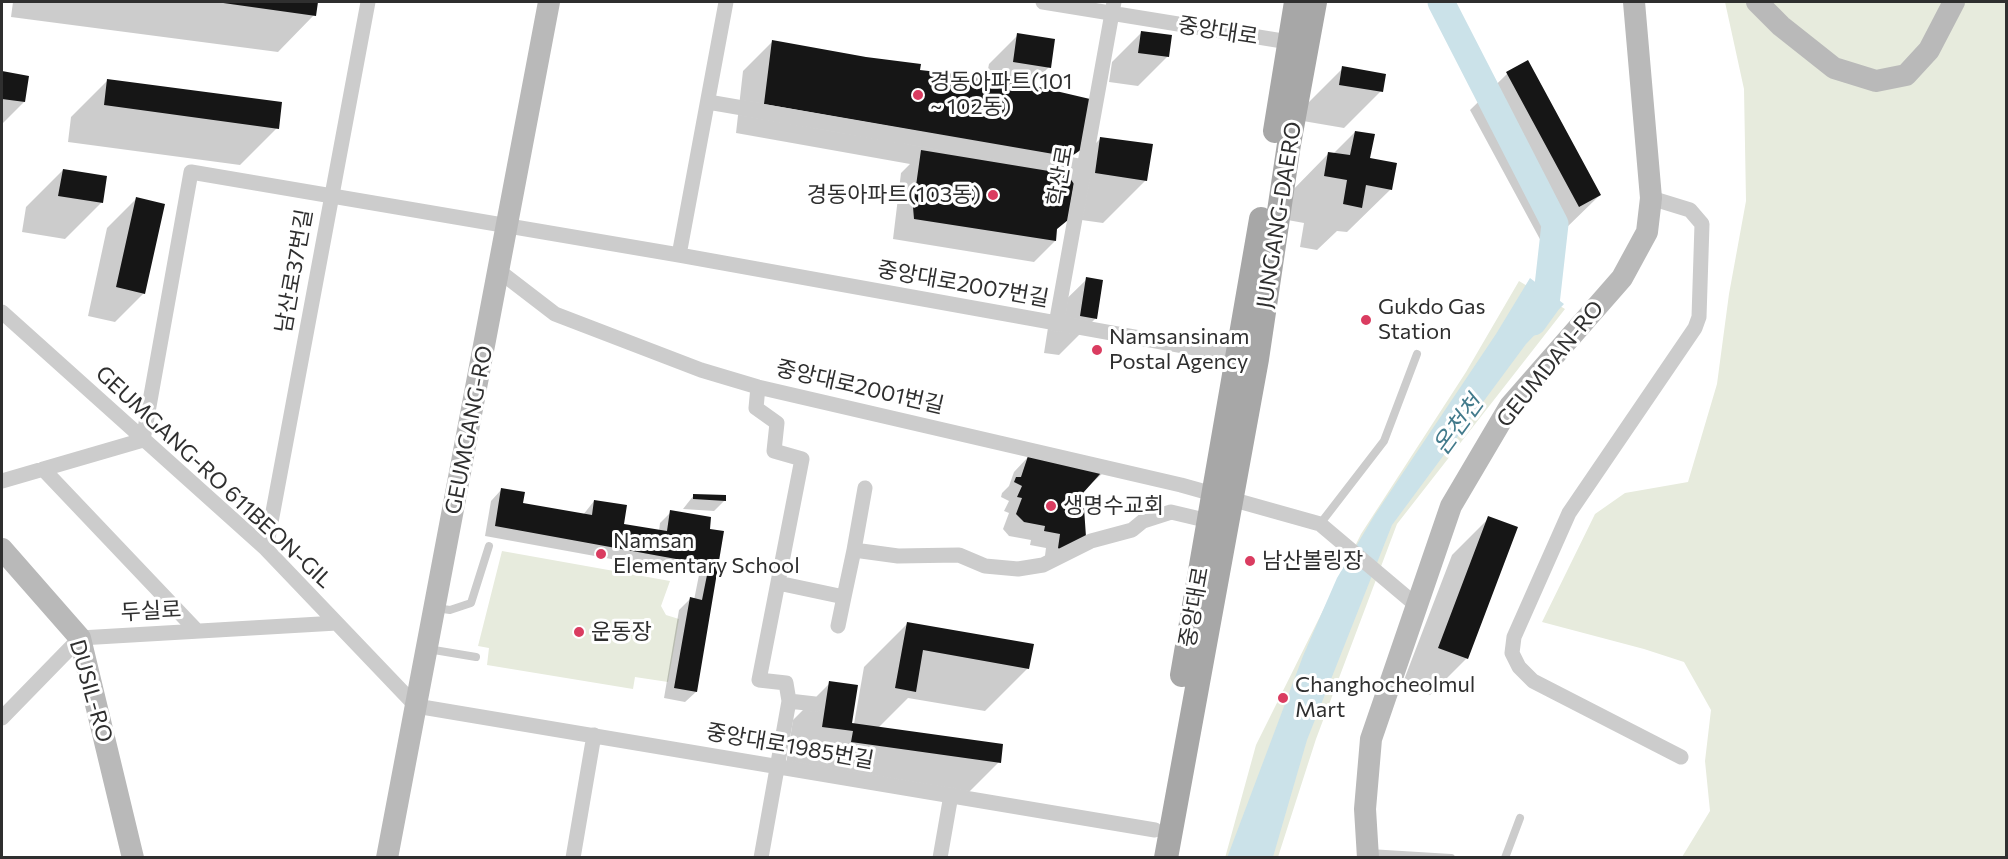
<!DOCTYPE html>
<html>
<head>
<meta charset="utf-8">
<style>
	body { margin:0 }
	#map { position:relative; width:2008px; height:859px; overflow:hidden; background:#fff; font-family:Commissioner,sans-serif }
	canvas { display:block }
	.frame { position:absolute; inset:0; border:3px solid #2f2f2f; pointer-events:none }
</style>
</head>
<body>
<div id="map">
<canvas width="2008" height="859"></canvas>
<div class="frame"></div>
</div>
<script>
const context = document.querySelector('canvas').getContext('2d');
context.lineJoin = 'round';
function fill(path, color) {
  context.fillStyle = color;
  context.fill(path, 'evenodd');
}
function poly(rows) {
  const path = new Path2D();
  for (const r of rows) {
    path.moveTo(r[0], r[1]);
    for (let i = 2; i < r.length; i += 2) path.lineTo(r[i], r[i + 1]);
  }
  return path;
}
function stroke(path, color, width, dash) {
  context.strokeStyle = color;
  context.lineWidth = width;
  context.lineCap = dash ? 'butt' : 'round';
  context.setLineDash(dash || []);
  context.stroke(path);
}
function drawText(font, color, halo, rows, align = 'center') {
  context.font = font + ' Commissioner,"Noto Sans KR",sans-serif';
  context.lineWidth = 6;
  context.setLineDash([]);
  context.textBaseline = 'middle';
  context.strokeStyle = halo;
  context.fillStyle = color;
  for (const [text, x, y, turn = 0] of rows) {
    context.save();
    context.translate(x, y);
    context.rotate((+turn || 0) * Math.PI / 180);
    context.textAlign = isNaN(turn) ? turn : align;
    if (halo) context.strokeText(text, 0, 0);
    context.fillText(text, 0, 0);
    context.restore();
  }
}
const green = poly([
	[1725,2,2006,2,2006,857,1682,857,1710,811,1705,761,1711,710,1684,662,1644,649,1542,622,1595,514,1625,493,1688,482,1717,384,1729,294,1746,201,1744,89],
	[1519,281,1565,309,1397,524,1316,739,1278,857,1225,858,1256,745,1361,534,1466,372],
	[502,551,670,581,661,606,666,615,679,619,668,682,635,677,633,689,487,665,489,648,478,646]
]);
const water = poly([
	[1530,278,1564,304,1526,344,1392,525,1307,740,1273,857,1227,858,1303,656,1337,578,1374,516,1496,334]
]);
const shadow = poly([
	[13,2,316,2,314,15,278,52,11,17],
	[1141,33,1168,56,1138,86,1109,82,1112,62],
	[1018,35,1049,67,1030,86,1080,148,1055,174,1064,175,1100,139,1146,180,1103,223,1067,218,1055,231,1055,241,1034,262,893,239,901,173,910,164,736,133,743,71,772,42,919,71,986,79,989,64],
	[1527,62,1600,195,1563,231,1542,243,1470,110,1507,74],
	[1343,68,1381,91,1344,128,1303,121,1306,105],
	[2,73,27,77,24,102,2,124],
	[108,80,277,128,240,165,68,142,71,117],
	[1355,132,1369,159,1391,189,1347,232,1337,231,1317,250,1300,247,1304,223,1282,219,1286,197,1329,153,1333,154],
	[63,170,102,202,65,239,22,232,26,207],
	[136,199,144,293,115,322,88,316,107,228],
	[1087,279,1096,318,1059,355,1044,353,1050,315],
	[1028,457,1103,473,1081,493,1084,537,1044,563,1046,548,1030,545,1031,540,1009,536,1003,529,1009,513,1004,511,1009,501,1001,497,1002,493,1009,486,1014,472],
	[501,490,522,504,583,515,594,501,622,525,659,531,660,523,671,512,708,530,722,532,696,692,685,702,664,698,679,610,690,599,694,600,699,575,485,536,491,501],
	[694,495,725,500,714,511,683,509],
	[1489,518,1516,528,1467,658,1430,695,1402,685,1452,555],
	[907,624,1028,668,985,711,908,698,878,728,999,762,962,799,786,764,793,720,830,683,850,724,854,724,864,667]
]);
const river = poly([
	[1441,2,1555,224,1546,304,1533,322]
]);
const building = poly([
	[216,2,318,2,316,16],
	[1141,31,1172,35,1169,57,1138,53],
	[1017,33,1055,39,1051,68,1013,62],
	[772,40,866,57,921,64,920,70,1009,80,1090,99,1082,149,1069,158,764,104],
	[1528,60,1601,195,1579,207,1506,72],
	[1342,66,1386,74,1383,92,1339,85],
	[2,71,29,76,25,102,2,99],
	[107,79,282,102,279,129,104,105],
	[1355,131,1375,134,1370,158,1397,163,1392,190,1366,185,1362,208,1343,204,1347,180,1324,176,1328,152,1350,155],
	[1100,137,1153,144,1147,181,1095,173],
	[921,150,1067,174,1074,184,1068,220,1057,229,1056,241,914,219,913,207],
	[63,169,107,176,103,203,58,196],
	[136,197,165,204,145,294,116,287],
	[1086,277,1103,280,1097,319,1080,316],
	[1028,456,1106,472,1100,474,1083,493,1086,537,1062,551,1058,548,1060,534,1044,531,1045,526,1024,522,1016,514,1022,498,1017,497,1022,486,1014,482,1016,477,1021,477],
	[501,488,525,492,523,503,592,515,594,500,627,505,624,524,667,531,670,510,711,517,710,529,724,531,697,692,674,688,690,597,702,600,709,565,495,526],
	[693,494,726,495,726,501,693,499],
	[1488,516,1518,527,1468,659,1438,648],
	[907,622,1034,644,1029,669,923,650,916,692,895,688],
	[829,681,858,685,852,723,1003,744,1001,763,851,742,853,731,822,727]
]);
const lane = poly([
	[1320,524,1384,441,1417,354],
	[436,608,450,610,471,603,489,546],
	[428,649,476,657],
	[1369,853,1451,858],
	[1505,858,1520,818]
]);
const street = poly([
	[1043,2,1295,43],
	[708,102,1084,167],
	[1651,198,1690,210,1702,224,1699,317,1695,328,1569,513,1514,637,1512,653,1519,667,1533,681,1681,757],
	[679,255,726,2],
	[499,271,555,314,701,370,758,387,1181,485,1320,524,1416,605],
	[2,312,266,549,416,706,1155,830],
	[1056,324,1114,2],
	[758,387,756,408,777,423,774,451,802,459,759,680,786,683,789,701,761,858],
	[43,469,197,631],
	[2,481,143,440,191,172,679,255,1245,357],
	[266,549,368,2],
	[854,550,865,488],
	[778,583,844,597,854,550,898,556,959,555,985,566,1018,569,1043,565,1091,541,1132,530,1143,521,1171,512,1209,521],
	[838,626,844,597],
	[789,701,815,704],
	[2,718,80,638,337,623],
	[573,858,594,735],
	[940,858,951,795]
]);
const secondary = poly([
	[1757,2,1781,26,1834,68,1876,81,1906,75,1929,50,1954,2],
	[2,549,80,638,133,858],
	[387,858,549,2],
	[1368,858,1365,809,1371,739,1451,506,1510,406,1622,278,1647,232,1651,198,1634,2]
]);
const primary = poly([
	[1275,131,1296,2],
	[1182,675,1261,219],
	[1166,858,1257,359,1289,144,1315,2]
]);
const markers = [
	[918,95,6,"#da3c60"],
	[993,195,6,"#da3c60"],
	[1366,320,6,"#da3c60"],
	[1097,350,6,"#da3c60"],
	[1051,506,6,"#da3c60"],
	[601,554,6,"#da3c60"],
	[1250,561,6,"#da3c60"],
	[579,632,6,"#da3c60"],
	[1283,698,6,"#da3c60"]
];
const streetNames = [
	["중앙대로",1218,31,9],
	["학산로",1060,176,-80],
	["JUNGANG-DAERO",1279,215,-81],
	["남산로37번길",294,271,-80],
	["중앙대로2007번길",963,284,10],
	["GEUMDAN-RO",1550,364,-51],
	["중앙대로2001번길",860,387,13],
	["GEUMGANG-RO",469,430,-79],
	["GEUMGANG-RO 611BEON-GIL",214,477,43],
	["중앙대로",1194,607,-80],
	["두실로",151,611,-3],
	["DUSIL-RO",91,691,74],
	["중앙대로1985번길",790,746,10]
];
const poiNames = [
	["경동아파트(101",930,82],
	["~ 102동)",930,107],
	["경동아파트(103동)",981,195,"right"],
	["Gukdo Gas",1378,307],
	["Station",1378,332],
	["Namsansinam",1109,337],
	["Postal Agency",1109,362],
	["생명수교회",1063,506],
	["Namsan",613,541],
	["Elementary School",613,566],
	["남산볼링장",1262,561],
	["운동장",591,632],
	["Changhocheolmul",1295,685],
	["Mart",1295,710]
];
const waterNames = [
	["온천천",1458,425,-54]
];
fill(green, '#e7ebdd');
fill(water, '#cbe2e9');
fill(shadow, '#0003');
stroke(river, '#cbe2e9', 27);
fill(building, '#161616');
stroke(lane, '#ccc', 8);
stroke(street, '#ccc', 15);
stroke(secondary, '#b9b9b9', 22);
stroke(primary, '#a7a7a7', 24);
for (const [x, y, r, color] of markers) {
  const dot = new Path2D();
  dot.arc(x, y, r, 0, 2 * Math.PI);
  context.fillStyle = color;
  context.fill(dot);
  stroke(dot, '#fff', 2);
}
drawText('22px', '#2f2f2f', '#fff', streetNames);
drawText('22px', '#2f2f2f', '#fff', poiNames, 'left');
drawText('italic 24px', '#427a8b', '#fff', waterNames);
</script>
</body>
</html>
